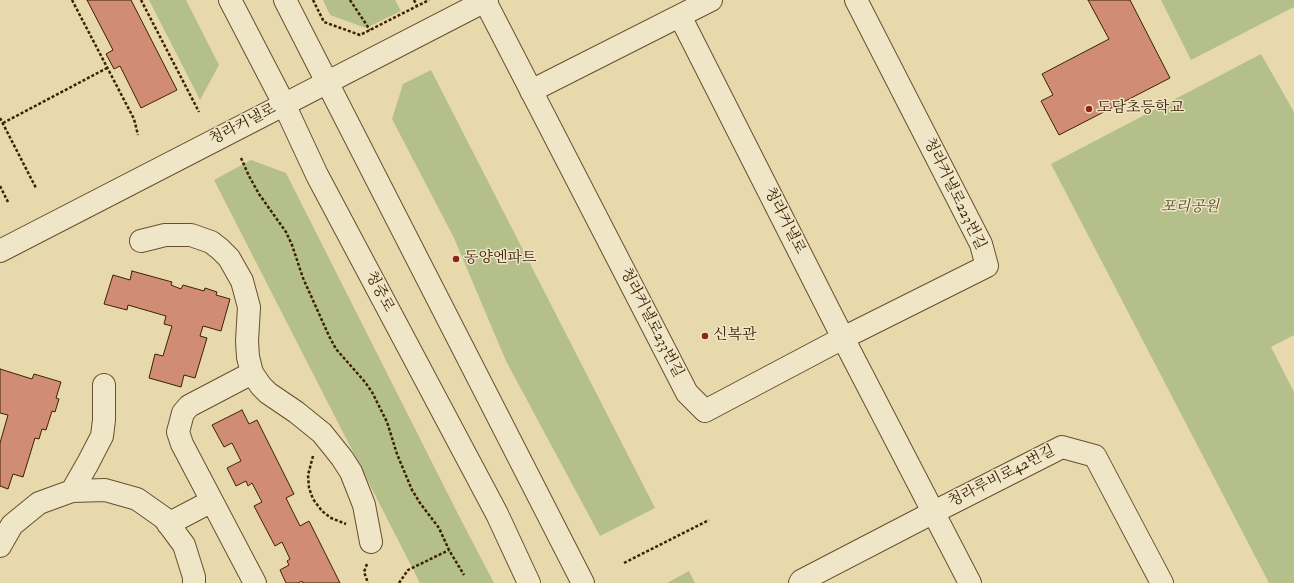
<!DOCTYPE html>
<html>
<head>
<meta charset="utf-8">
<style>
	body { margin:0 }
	canvas { display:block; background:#e7d9ab }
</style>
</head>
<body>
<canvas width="1294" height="583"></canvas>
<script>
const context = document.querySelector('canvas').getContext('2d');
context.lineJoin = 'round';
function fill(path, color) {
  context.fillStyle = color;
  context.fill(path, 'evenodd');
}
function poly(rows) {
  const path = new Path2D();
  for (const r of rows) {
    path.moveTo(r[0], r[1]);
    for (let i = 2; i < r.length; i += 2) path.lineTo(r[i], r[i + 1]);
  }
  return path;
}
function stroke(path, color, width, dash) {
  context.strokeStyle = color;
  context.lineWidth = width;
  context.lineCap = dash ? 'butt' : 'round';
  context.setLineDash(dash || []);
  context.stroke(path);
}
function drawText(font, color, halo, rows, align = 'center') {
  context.font = font + ' "IM FELL Double Pica","Noto Serif KR",serif';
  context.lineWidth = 3;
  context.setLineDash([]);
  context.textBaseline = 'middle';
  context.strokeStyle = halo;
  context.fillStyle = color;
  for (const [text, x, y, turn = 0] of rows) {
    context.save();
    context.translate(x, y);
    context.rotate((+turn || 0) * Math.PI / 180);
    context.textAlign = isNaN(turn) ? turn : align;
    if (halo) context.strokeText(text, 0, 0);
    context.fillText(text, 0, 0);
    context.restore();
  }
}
const green = poly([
	[149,0,186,0,219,65,200,100],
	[323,0,395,0,401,11,366,28,330,15],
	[1161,0,1294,0,1294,7,1191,60],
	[1261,54,1294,112,1294,335,1271,347,1294,392,1294,583,1269,583,1051,164],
	[431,70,655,508,600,536,506,361,454,238,392,119,403,84],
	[251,160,286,173,458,514,494,583,420,583,214,180],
	[689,571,695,583,667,583]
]);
const building = poly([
	[87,0,131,0,177,90,141,108,120,66,114,69,106,54,113,50,87,0],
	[1088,0,1130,0,1170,78,1059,135,1041,101,1053,95,1042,74,1109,39,1088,0],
	[132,271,172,282,171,285,181,289,183,285,204,291,205,288,217,292,216,295,230,299,221,331,203,326,200,336,207,338,195,378,184,375,181,387,149,378,155,354,163,356,172,326,164,324,166,316,128,305,127,310,104,304,113,275,130,280,132,271],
	[0,369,32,379,34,374,61,382,56,398,59,399,55,412,52,411,46,430,42,429,39,439,35,438,23,477,13,474,8,489,0,486,0,443,8,415,0,413,0,369],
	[242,410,249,424,257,420,294,494,286,498,300,526,309,521,340,583,303,583,302,581,298,583,286,583,280,570,289,565,287,561,290,559,282,542,275,546,254,506,262,502,252,483,248,486,246,481,236,486,227,468,241,461,232,443,224,447,212,425,242,410]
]);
const path = poly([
	[72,0,134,119,138,135],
	[141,0,199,112],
	[313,0,324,22,360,35,429,0],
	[350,0,370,30],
	[414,0,417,6],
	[0,118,36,188],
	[3,123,107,68],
	[241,158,249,176,259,194,286,232,292,245,303,278,329,336,336,349,365,382,372,392,387,422,397,454,412,490,420,503,439,528,449,550,464,575],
	[0,186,8,202],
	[313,456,308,475,309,488,313,499,322,511,331,518,346,524],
	[624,563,709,520],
	[367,564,364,572,368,583],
	[399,583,408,570,449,550]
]);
const minor = poly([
	[230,0,284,104,317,175,497,514,529,583],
	[285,0,583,583],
	[485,1,687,393,705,411,843,338,987,266,981,244,856,0],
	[680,16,843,338,970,583],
	[531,91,711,0],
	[141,241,165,235,191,235,211,242,220,249,229,258,242,281,249,307,247,341,248,357,252,373,261,386,268,393,296,412,322,433,342,458,351,472,364,505,371,542],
	[0,251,487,0],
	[252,373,189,406,183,413,178,432,182,444,255,583],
	[72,491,88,463,102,436,104,420,104,385],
	[168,524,212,501],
	[0,546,12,525,39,503,72,491,105,490,137,499,164,518,184,545,194,577,194,583],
	[800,583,801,581,934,512,1062,447,1095,456,1162,583]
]);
const markers = [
	[1089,109,4,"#8f2418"],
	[456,259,4,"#8f2418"],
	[705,336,4,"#8f2418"]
];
const poiNames = [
	["도담초등학교",1097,109],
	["동양엔파트",464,259],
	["신복관",713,336]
];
const streetNames = [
	["청라커낼로",243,125,-27],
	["청라커낼로223번길",954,194,64],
	["청라커낼로",784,221,63],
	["청중로",379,292,62],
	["청라커낼로233번길",651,323,63],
	["청라루비로42번길",1002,477,-27]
];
const parkNames = [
	["포리공원",1190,208]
];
fill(green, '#b4bf8a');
fill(building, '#d08c74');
stroke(building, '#3d2105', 1);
stroke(minor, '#684f2e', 24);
stroke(path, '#3d2105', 2.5, [3, 2]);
stroke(minor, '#efe6c8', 22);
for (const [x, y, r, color] of markers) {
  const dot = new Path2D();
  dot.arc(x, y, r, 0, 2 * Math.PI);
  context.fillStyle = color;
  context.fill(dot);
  stroke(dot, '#efe6c8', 1.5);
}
drawText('15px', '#3d2105', '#efe6c8', poiNames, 'left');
drawText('15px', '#3d2105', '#efe6c8', streetNames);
drawText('italic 15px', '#5b4826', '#efe6c8', parkNames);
</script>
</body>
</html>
